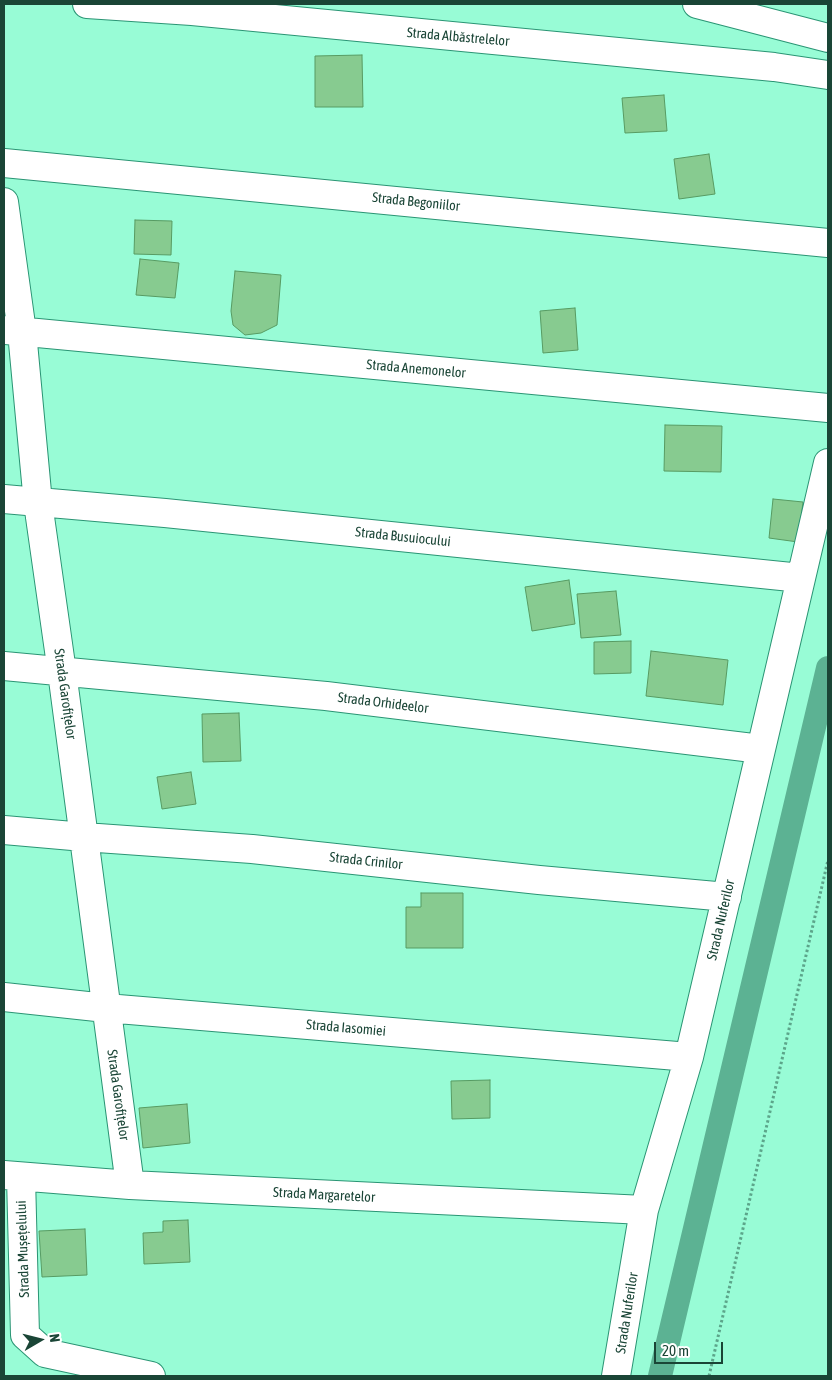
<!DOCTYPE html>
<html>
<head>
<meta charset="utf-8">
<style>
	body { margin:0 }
	#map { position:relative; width:832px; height:1380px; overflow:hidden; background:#98fcd6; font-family:"Asap Condensed",sans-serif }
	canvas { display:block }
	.frame { position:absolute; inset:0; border:5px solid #1a4536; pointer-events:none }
	.north { position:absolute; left:15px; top:1315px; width:50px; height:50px; -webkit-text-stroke:4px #fff; paint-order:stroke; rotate:82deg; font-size:14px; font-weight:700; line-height:20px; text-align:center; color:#1a4536 }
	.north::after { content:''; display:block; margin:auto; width:18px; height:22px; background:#1a4536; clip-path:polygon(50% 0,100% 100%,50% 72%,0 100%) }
	.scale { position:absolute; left:654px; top:1342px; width:69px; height:22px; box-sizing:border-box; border:2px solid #1a4536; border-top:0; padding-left:6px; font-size:15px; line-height:18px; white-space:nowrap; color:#1a4536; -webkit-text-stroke:4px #fff; paint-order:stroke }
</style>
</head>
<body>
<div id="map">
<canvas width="832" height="1380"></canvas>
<div class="frame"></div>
<div class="north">N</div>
<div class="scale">20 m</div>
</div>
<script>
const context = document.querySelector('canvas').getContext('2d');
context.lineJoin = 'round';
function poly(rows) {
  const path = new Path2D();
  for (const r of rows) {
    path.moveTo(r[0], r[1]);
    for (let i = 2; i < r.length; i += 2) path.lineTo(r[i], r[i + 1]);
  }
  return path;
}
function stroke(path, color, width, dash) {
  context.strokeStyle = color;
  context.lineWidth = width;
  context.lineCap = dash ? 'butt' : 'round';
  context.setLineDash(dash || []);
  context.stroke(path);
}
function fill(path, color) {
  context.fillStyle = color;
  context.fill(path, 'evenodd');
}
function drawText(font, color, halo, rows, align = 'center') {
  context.font = font + ' "Asap Condensed",sans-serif';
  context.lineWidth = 4;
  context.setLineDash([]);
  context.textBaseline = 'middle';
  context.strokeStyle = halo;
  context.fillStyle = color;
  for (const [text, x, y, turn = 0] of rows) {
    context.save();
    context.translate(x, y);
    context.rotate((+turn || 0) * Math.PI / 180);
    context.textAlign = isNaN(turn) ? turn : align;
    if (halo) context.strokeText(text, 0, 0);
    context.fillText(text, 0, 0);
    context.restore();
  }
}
const canal = poly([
	[660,1376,828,668]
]);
const building = poly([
	[362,55,363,107,315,107,315,56,362,55],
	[664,95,667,131,625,133,622,98,664,95],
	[709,154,715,194,679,199,674,159,709,154],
	[135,220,172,221,171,255,134,254,135,220],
	[140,259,179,263,175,298,136,295,140,259],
	[235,271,281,275,277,325,261,333,245,335,233,325,231,311,235,271],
	[575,308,578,350,543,353,540,311,575,308],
	[665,425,722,426,721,472,664,471,665,425],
	[773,499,803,502,798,542,769,538,773,499],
	[569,580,575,624,532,631,525,587,569,580],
	[616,591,621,635,581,638,577,594,616,591],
	[631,641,631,673,594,674,594,642,631,641],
	[651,651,728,660,723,705,646,696,651,651],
	[239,713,241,761,203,762,202,714,239,713],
	[191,772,196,804,162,809,157,777,191,772],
	[421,893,463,893,463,948,406,948,406,907,421,907,421,893],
	[490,1080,490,1118,452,1119,451,1081,490,1080],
	[187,1104,190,1143,143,1148,139,1108,187,1104],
	[188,1220,190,1262,144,1264,143,1233,163,1232,163,1221,188,1220],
	[85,1229,87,1275,42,1277,39,1231,85,1229]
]);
const path = poly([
	[709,1376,828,860]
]);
const minor = poly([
	[87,4,192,11,774,67,828,75],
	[697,4,828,38],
	[4,163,828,243],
	[4,202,22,332,38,503,62,672,130,1185],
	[6,330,828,408],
	[4,499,165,513,801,578],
	[4,666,326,696,761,749],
	[4,830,84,837,252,849,539,880,727,897],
	[4,997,106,1008,689,1057],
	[4,1175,130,1185,644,1210],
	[21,1177,25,1335,45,1353,151,1376],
	[616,1376,644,1210,689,1057,828,463]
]);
const streetNames = [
	["Strada Albăstrelelor",458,37,5],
	["Strada Begoniilor",416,202,6],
	["Strada Anemonelor",416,369,5],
	["Strada Busuiocului",403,537,6],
	["Strada Garofițelor",65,694,82],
	["Strada Orhideelor",383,703,7],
	["Strada Crinilor",366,861,6],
	["Strada Nuferilor",721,920,-77],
	["Strada Iasomiei",346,1028,5],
	["Strada Garofițelor",118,1095,82],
	["Strada Margaretelor",324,1195,3],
	["Strada Mușețelului",23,1249,-92],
	["Strada Nuferilor",627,1313,-81]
];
stroke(canal, '#5cb293', 24);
fill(building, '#87cb90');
stroke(building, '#579b62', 1);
stroke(minor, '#2a9574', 30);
stroke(path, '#5ca58a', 3, [2.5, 2.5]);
stroke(minor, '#fff', 28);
drawText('14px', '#1a4536', '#fff', streetNames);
</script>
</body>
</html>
